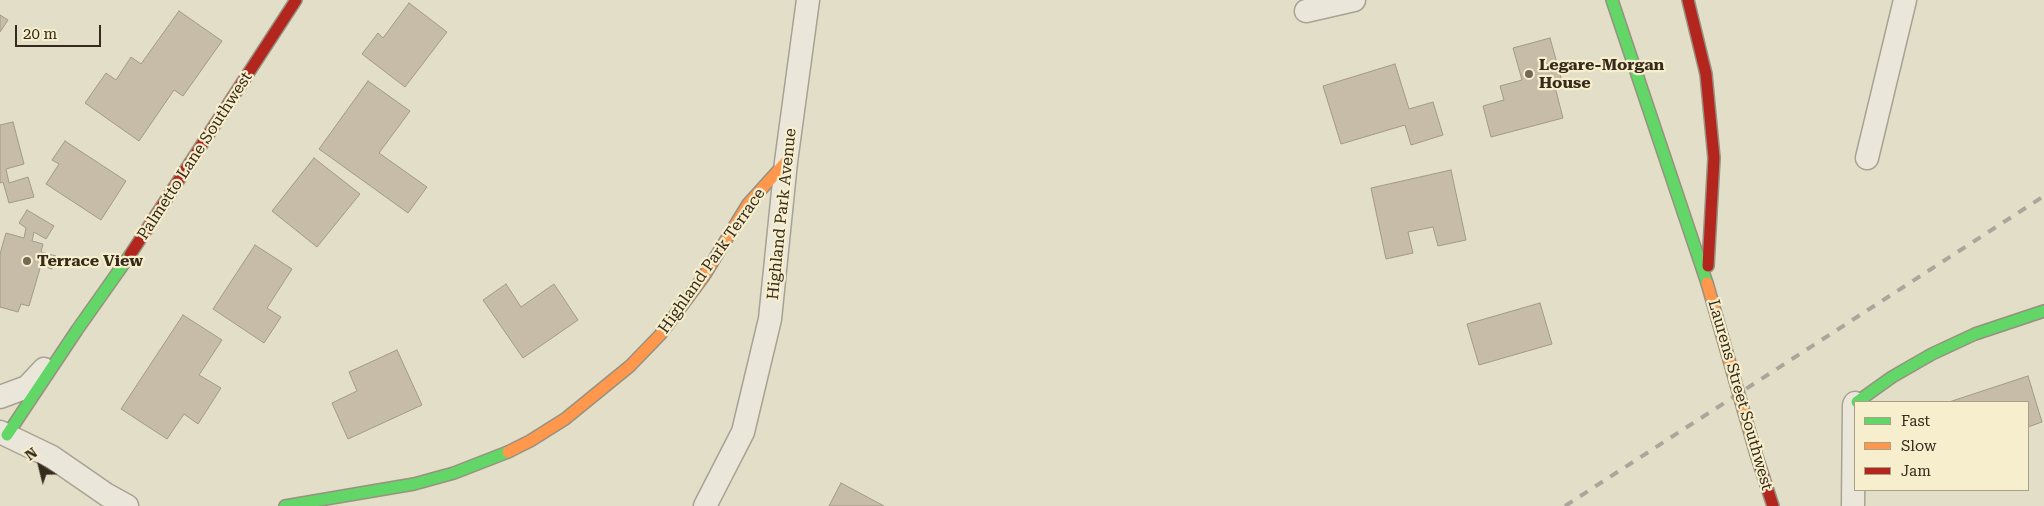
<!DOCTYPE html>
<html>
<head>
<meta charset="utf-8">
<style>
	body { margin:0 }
	#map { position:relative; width:2044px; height:506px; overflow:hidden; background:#e3dec7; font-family:"Roboto Serif",serif }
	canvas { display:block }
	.legend { position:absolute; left:1854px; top:401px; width:175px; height:90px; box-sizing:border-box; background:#f6eecc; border:1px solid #a9a085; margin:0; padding:6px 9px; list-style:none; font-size:15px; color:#352a1b }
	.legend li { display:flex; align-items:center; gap:10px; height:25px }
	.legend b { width:25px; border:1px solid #a9a085 }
	.north { position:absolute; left:15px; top:441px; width:50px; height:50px; -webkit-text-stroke:4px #f6eecc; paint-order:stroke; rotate:324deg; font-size:14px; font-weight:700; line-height:20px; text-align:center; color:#352a1b }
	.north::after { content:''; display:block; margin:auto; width:18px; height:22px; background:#352a1b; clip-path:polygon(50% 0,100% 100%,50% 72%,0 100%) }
	.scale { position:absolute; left:15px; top:25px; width:86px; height:22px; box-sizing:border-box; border:2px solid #352a1b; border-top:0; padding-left:6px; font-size:15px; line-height:18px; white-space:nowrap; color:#352a1b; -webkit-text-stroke:4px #f6eecc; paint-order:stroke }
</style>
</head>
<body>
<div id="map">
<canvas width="2044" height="506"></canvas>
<ul class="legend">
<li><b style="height:6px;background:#63d668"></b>Fast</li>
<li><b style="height:6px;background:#ff974d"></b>Slow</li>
<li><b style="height:6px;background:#b3261e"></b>Jam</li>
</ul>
<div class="north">N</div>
<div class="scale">20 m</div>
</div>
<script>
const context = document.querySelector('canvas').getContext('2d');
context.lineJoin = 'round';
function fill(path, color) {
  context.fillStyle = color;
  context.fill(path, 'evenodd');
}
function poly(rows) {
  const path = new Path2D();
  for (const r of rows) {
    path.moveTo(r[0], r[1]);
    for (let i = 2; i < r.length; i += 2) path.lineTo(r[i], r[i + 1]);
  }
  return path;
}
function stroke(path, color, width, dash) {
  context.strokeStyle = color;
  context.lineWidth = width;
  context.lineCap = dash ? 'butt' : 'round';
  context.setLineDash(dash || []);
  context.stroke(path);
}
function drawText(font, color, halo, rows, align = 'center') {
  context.font = font + ' "Roboto Serif",serif';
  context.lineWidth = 4.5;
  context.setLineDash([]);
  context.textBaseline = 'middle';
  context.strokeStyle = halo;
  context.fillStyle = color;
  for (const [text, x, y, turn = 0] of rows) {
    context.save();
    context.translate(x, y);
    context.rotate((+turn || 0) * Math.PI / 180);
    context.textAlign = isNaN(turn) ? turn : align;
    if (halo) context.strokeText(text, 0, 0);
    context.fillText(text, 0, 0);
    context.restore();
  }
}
const building = poly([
	[409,3,447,32,405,87,362,54,378,33,383,38,409,3],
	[179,11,222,41,183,96,174,90,139,141,85,103,106,73,116,80,131,57,141,64,179,11],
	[0,15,8,20,0,32,0,15],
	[1550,38,1563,85,1555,87,1563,118,1491,137,1483,106,1504,100,1500,86,1522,80,1513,48,1550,38],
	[1395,64,1409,109,1433,102,1443,135,1411,145,1405,125,1341,144,1323,86,1395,64],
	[368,81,410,111,379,153,427,187,408,213,319,149,368,81],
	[13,122,24,164,6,169,9,183,28,177,34,197,9,203,3,182,0,183,0,125,13,122],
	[65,141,126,181,101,220,46,184,59,164,52,160,65,141],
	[314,158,360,194,317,247,272,211,314,158],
	[1451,170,1466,240,1438,246,1433,227,1408,232,1413,253,1386,259,1371,188,1451,170],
	[27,210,54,226,46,239,34,232,32,241,43,244,41,252,56,256,52,269,41,265,29,306,21,304,18,312,0,307,0,254,6,233,24,238,26,228,19,223,27,210],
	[255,245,292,269,267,308,281,317,264,343,213,309,255,245],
	[506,284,521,307,554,284,578,320,523,358,483,300,506,284],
	[1540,303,1552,344,1479,365,1467,324,1540,303],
	[183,315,222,340,199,375,221,388,198,424,184,414,167,439,121,409,183,315],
	[397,350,422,405,348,439,332,403,357,391,349,372,397,350],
	[2028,376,2042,422,2028,427,2028,402,1949,402,2028,376],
	[841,483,884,506,829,506,841,483]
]);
const street = poly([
	[1306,11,1354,0],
	[1867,158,1905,0],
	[0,397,27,387,44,369],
	[0,432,52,457,107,495,127,506],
	[705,506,743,432,770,319,786,162,808,0],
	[1853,506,1854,405,1855,403]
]);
const fast = poly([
	[1612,0,1707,283],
	[1857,402,1892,377,1932,354,1975,334,2044,311],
	[7,435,77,330,130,255],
	[285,506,414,484,454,473,508,452]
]);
const slow = poly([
	[508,452,530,441,565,419,630,366,660,335,704,276,748,204,786,162]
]);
const jam = poly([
	[1688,0,1706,74,1714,158,1708,266],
	[130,255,296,0],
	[1756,454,1773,506]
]);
const rail = poly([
	[1565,506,2044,196]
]);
const slowBridge = poly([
	[1707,283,1756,454]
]);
const markers = [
	[1529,74,5,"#726957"],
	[27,261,5,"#726957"]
];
const poiNames = [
	["Legare-Morgan",1539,65],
	["House",1539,83],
	["Terrace View",37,261]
];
const streetNames = [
	["Palmetto Lane Southwest",195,156,-57],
	["Highland Park Avenue",782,214,-84],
	["Highland Park Terrace",712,261,-55],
	["Laurens Street Southwest",1740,395,74]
];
fill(building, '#c6bca8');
stroke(building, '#a29987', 1);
stroke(street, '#a7a292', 25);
stroke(fast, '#979181', 14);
stroke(slow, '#979181', 14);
stroke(jam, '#979181', 14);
stroke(street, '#eae7da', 22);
stroke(fast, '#63d668', 11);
stroke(slow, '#ff974d', 11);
stroke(jam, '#b3261e', 11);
stroke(rail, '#a9a69b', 4, [9, 9]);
stroke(slowBridge, '#979181', 14, []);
stroke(slowBridge, '#ff974d', 11);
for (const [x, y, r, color] of markers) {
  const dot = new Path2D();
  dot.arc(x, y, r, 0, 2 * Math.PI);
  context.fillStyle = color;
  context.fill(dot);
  stroke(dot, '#f6eecc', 2);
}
drawText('bold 16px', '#352a1b', '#f6eecc', poiNames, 'left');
drawText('16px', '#352a1b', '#f6eecc', streetNames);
</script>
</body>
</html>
